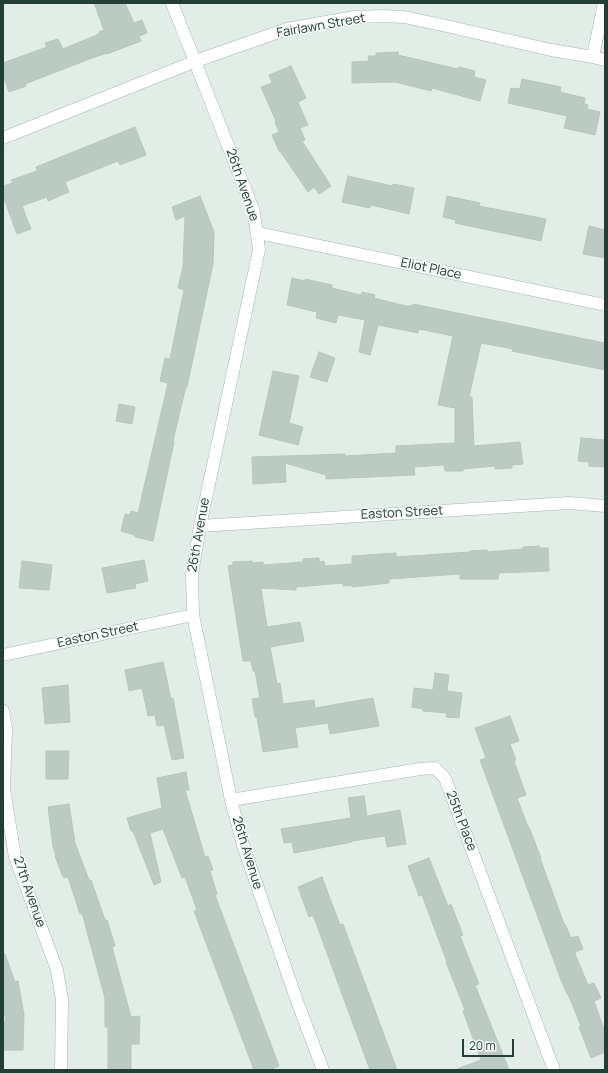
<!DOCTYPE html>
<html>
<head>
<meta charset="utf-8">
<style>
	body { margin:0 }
	#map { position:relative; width:608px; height:1073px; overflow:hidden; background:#e3ede8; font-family:Manrope,sans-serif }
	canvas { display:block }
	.frame { position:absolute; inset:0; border:4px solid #233e35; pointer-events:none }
	.scale { position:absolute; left:462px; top:1039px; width:52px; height:18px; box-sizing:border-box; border:2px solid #233e35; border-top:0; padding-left:5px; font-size:12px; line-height:14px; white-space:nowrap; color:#233e35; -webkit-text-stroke:3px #f4f9f6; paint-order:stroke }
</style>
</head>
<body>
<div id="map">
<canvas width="608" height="1073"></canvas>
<div class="frame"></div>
<div class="scale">20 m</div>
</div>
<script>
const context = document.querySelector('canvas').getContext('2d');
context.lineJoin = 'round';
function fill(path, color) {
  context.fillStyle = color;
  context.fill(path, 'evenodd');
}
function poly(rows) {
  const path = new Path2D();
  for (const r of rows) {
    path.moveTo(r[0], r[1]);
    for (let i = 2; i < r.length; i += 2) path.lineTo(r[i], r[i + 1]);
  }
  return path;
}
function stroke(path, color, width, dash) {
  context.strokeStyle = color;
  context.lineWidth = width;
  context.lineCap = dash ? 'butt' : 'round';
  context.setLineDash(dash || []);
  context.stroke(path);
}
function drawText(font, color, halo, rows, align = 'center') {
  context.font = font + ' Manrope,sans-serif';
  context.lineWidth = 3;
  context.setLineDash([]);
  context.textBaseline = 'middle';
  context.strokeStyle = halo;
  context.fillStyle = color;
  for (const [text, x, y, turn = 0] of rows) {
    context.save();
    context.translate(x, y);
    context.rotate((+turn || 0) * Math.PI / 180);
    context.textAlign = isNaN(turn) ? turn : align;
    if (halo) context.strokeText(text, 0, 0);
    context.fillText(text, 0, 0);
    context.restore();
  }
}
const building = poly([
	[94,3,125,3,134,23,142,20,147,33,139,36,141,41,107,54,107,53,92,58,25,84,26,86,9,92,3,76,3,63,47,47,45,43,58,39,63,49,99,34,99,32,104,30,94,3],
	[398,52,398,55,458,69,459,67,475,71,474,77,486,80,480,101,432,88,431,91,395,82,352,83,352,62,369,61,368,56,376,56,376,53,398,52],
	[291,66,306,98,298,102,308,125,300,128,305,140,302,141,331,186,319,194,314,187,308,192,280,151,279,151,272,135,279,132,275,122,276,121,261,87,272,83,269,75,291,66],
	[522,79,561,87,560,92,585,98,584,104,588,105,587,109,600,112,595,135,564,128,567,116,508,103,511,88,520,89,522,79],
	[135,127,146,155,120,165,118,161,65,182,69,192,48,201,47,197,22,206,31,229,17,234,3,196,3,186,13,183,11,180,37,171,36,167,135,127],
	[348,176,392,186,393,184,414,188,409,214,371,205,370,208,342,202,348,176],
	[200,196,214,232,213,264,187,387,186,386,173,441,174,442,153,541,135,537,135,535,121,531,125,514,130,515,131,511,138,513,168,383,160,381,165,358,170,359,184,290,178,288,183,267,185,216,176,220,172,207,200,196],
	[447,196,480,203,479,206,546,219,541,241,455,223,456,220,443,217,447,196],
	[589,226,605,230,605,258,583,254,589,226],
	[292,278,305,281,305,279,332,285,332,288,361,295,362,292,375,295,374,298,406,306,413,306,413,304,605,343,605,370,512,351,513,349,481,343,469,397,472,397,474,446,520,442,523,464,512,465,512,468,495,469,495,466,463,469,463,471,445,471,444,465,414,467,415,475,326,479,326,475,285,463,286,482,253,484,252,457,345,454,345,456,396,453,396,446,455,443,455,408,438,405,453,336,419,329,418,333,378,325,370,355,359,352,365,320,338,315,336,323,316,318,317,312,287,305,292,278],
	[319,352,335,358,327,382,310,377,319,352],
	[273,371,299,376,289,423,303,427,298,445,259,435,273,371],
	[119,404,135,407,132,424,116,421,119,404],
	[581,438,605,440,605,467,589,466,589,462,578,461,581,438],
	[539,546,540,548,548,548,549,571,499,573,498,579,460,579,460,574,389,579,389,583,352,587,352,585,343,586,343,583,296,587,296,590,261,588,267,627,300,622,304,641,270,647,277,684,280,683,283,704,314,700,315,708,373,698,379,726,330,734,328,723,295,728,298,747,263,752,257,717,255,717,252,699,260,698,255,671,253,671,251,661,243,661,228,566,233,565,233,562,252,561,253,563,263,562,263,565,303,562,303,559,319,558,319,562,324,561,325,566,352,564,352,556,396,553,396,557,470,552,470,551,487,550,487,552,523,549,523,547,539,546],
	[144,560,148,581,135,584,136,588,107,593,102,568,144,560],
	[22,561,52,565,49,590,19,588,22,561],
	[163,662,171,699,173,698,184,758,172,760,164,725,157,726,155,715,148,716,142,688,129,691,125,670,163,662],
	[435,673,449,675,447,691,462,693,459,718,446,717,447,713,423,711,423,709,412,707,414,688,433,690,435,673],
	[68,685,70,722,45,724,42,688,68,685],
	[510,716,519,741,510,744,516,760,514,761,526,795,517,798,528,827,529,827,541,858,540,858,564,924,565,924,571,938,578,936,583,949,575,952,575,954,588,985,594,983,601,998,594,1001,605,1032,605,1052,591,1058,579,1027,581,1026,568,994,567,994,561,980,480,760,486,758,475,728,510,716],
	[46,751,69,751,68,779,46,779,46,751],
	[186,772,189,790,185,790,205,857,208,856,213,870,210,871,217,894,215,895,279,1066,269,1070,254,1070,194,911,197,910,185,877,182,878,163,829,150,833,161,882,154,885,133,831,131,831,127,818,162,808,157,778,186,772],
	[364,796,367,816,400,810,406,844,387,847,385,836,352,841,352,842,294,853,292,842,284,843,281,829,351,818,348,798,364,796],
	[69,804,75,843,89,880,91,880,105,920,107,920,115,946,112,947,131,1017,140,1016,139,1044,131,1044,131,1070,108,1070,108,1027,105,1027,105,998,82,913,80,914,68,877,65,878,65,876,63,877,55,856,56,855,53,847,48,807,69,804],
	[429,858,448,906,451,904,463,935,460,936,479,984,475,985,509,1070,457,1070,457,1069,481,1060,463,1011,465,1010,446,962,447,962,422,895,419,896,408,866,429,858],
	[322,877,340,925,343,924,397,1070,370,1070,313,915,309,917,298,887,322,877],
	[3,954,5,954,15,982,18,981,24,1015,23,1050,3,1050,3,1021,6,1021,3,1005,3,954]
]);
const minor = poly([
	[172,3,254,212,259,250,200,526,192,574,193,615,231,800,243,845,297,1001,323,1070],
	[593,57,604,3],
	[3,138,196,61,287,29,355,17,383,16,404,17,451,27,551,50,593,57,605,60],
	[258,233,605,305],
	[200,526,569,503,605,506],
	[3,655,193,615],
	[3,711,6,729,4,789,15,857,57,970,62,1000,61,1070],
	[231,800,420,769,435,768,445,778,554,1070]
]);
const streetNames = [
	["Fairlawn Street",321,26,-10],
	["26th Avenue",242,185,71],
	["Eliot Place",431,269,12],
	["Easton Street",402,513,-3],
	["26th Avenue",199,535,-80],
	["Easton Street",98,635,-12],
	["25th Place",461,821,69],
	["26th Avenue",247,853,73],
	["27th Avenue",29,892,71]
];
fill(building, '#bbcac3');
stroke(building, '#b5c6be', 1);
stroke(minor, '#a6b5af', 13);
stroke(minor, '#fff', 12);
drawText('13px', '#233e35', '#f4f9f6', streetNames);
</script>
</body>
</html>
